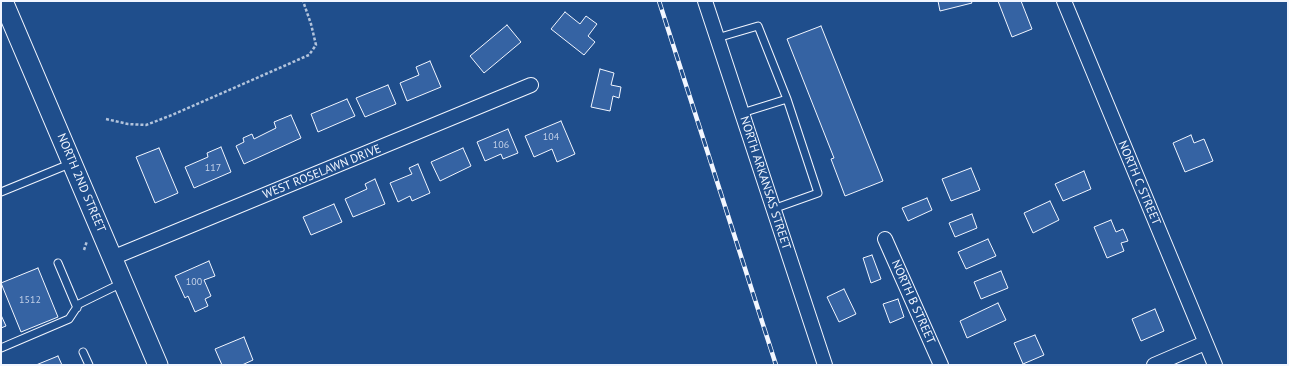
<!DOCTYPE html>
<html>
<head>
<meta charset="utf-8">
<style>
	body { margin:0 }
	#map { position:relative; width:1289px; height:366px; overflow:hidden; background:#1f4e8c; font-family:"PT Sans",sans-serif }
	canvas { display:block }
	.frame { position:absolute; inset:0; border:2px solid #f2f6ff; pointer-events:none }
</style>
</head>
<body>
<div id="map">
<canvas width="1289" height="366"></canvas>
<div class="frame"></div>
</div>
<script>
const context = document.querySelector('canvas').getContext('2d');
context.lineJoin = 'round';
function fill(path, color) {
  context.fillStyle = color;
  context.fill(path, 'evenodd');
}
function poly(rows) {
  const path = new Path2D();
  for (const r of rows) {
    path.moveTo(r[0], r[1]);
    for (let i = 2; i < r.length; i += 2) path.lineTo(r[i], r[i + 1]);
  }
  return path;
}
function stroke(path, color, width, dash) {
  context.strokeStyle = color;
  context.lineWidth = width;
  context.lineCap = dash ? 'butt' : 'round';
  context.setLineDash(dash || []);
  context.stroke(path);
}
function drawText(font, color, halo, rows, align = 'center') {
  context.font = font + ' "PT Sans",sans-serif';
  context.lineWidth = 3;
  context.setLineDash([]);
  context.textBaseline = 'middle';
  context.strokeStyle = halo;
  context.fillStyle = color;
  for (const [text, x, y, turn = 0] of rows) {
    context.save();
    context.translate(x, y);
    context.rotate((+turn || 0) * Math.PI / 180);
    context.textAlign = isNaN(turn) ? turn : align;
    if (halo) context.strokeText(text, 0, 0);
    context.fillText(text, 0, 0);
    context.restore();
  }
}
const building = poly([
	[938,1,971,1,972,3,940,11,938,1],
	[998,1,1021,1,1032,29,1012,37,998,1],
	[565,12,580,24,586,16,597,24,588,36,595,42,584,55,551,29,565,12],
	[507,25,521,42,484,73,470,56,507,25],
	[821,26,883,181,845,196,831,159,834,158,787,39,821,26],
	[430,61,441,87,407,101,400,83,419,75,416,67,430,61],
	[600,69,614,73,611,85,621,87,619,98,613,96,610,111,591,107,600,69],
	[388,85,396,104,365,117,356,98,388,85],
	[347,99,355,116,318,132,311,114,347,99],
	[291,115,301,138,244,164,236,146,244,142,243,138,252,134,254,139,276,128,274,122,291,115],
	[561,121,575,154,557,162,552,149,534,157,525,136,561,121],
	[508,129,518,153,503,159,501,154,485,161,477,142,508,129],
	[1191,135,1194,143,1204,139,1213,161,1185,172,1173,143,1191,135],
	[221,147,231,172,194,188,185,167,208,157,207,153,221,147],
	[159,148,178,193,155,203,136,157,159,148],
	[463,148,471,166,440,181,431,162,463,148],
	[418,164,430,193,412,201,410,196,398,202,390,183,412,174,409,168,418,164],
	[971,168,980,190,951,201,942,179,971,168],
	[1084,171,1091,189,1063,201,1055,184,1084,171],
	[375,179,385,204,353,217,345,199,367,189,365,184,375,179],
	[927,198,932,210,908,221,902,208,927,198],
	[1050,201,1059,220,1033,233,1024,213,1050,201],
	[334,204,342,222,311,235,303,217,334,204],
	[972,214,977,228,955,237,949,223,972,214],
	[1111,220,1116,232,1123,229,1128,241,1121,243,1124,251,1107,258,1094,227,1111,220],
	[988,239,996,256,966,269,958,252,988,239],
	[872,255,881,279,871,283,863,258,872,255],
	[209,261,215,276,204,280,211,296,205,299,208,306,195,312,188,296,185,298,175,276,209,261],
	[38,268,58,317,21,332,1,283,38,268],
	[1001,271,1008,288,981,299,974,282,1001,271],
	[844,289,856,314,839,322,827,297,844,289],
	[898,299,904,317,890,323,883,304,898,299],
	[998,303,1006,320,967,338,960,321,998,303],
	[1155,309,1164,331,1141,341,1132,319,1155,309],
	[1,315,6,326,1,328,1,315],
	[1035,335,1044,355,1023,364,1014,343,1035,335],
	[244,337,253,360,242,365,222,365,215,349,244,337],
	[58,356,62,365,36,365,58,356]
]);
const path = poly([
	[106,119,128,124,146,125,172,115,309,55,316,45,311,24,303,1],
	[84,250,87,241]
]);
const lane = poly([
	[717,38,758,26,787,99,818,193,773,209],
	[742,113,787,99],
	[1,192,72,163],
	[58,263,77,308],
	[1,348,69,319,79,304,122,283],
	[83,352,89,365]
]);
const street = poly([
	[705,1,825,365],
	[1064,1,1215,365],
	[885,239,941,365],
	[112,258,531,85],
	[1154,365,1205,343]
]);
const secondary = poly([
	[3,1,158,365]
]);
const rail = poly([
	[659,1,776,365]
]);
const numberNames = [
	["104",551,137],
	["106",501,145],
	["117",213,168],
	["100",194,282],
	["1512",30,300]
];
const streetNames = [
	["WEST ROSELAWN DRIVE",322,172,-22],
	["NORTH 2ND STREET",81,183,67],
	["NORTH ARKANSAS STREET",765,183,72],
	["NORTH C STREET",1139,183,67],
	["NORTH B STREET",913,302,66]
];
fill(building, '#3563a3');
stroke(building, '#f2f6ff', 1);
stroke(lane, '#f2f6ff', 9);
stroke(street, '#f2f6ff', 16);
stroke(secondary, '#f2f6ff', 21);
stroke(path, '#b3c4dc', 2.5, [3, 2]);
stroke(lane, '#1f4e8c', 7);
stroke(street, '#1f4e8c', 14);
stroke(secondary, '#1f4e8c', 19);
stroke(rail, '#f2f6ff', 4.5);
stroke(rail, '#1f4e8c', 3, [9]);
drawText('10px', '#c3d1e8', null, numberNames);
drawText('12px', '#f2f6ff', '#1f4e8c', streetNames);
</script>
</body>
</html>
